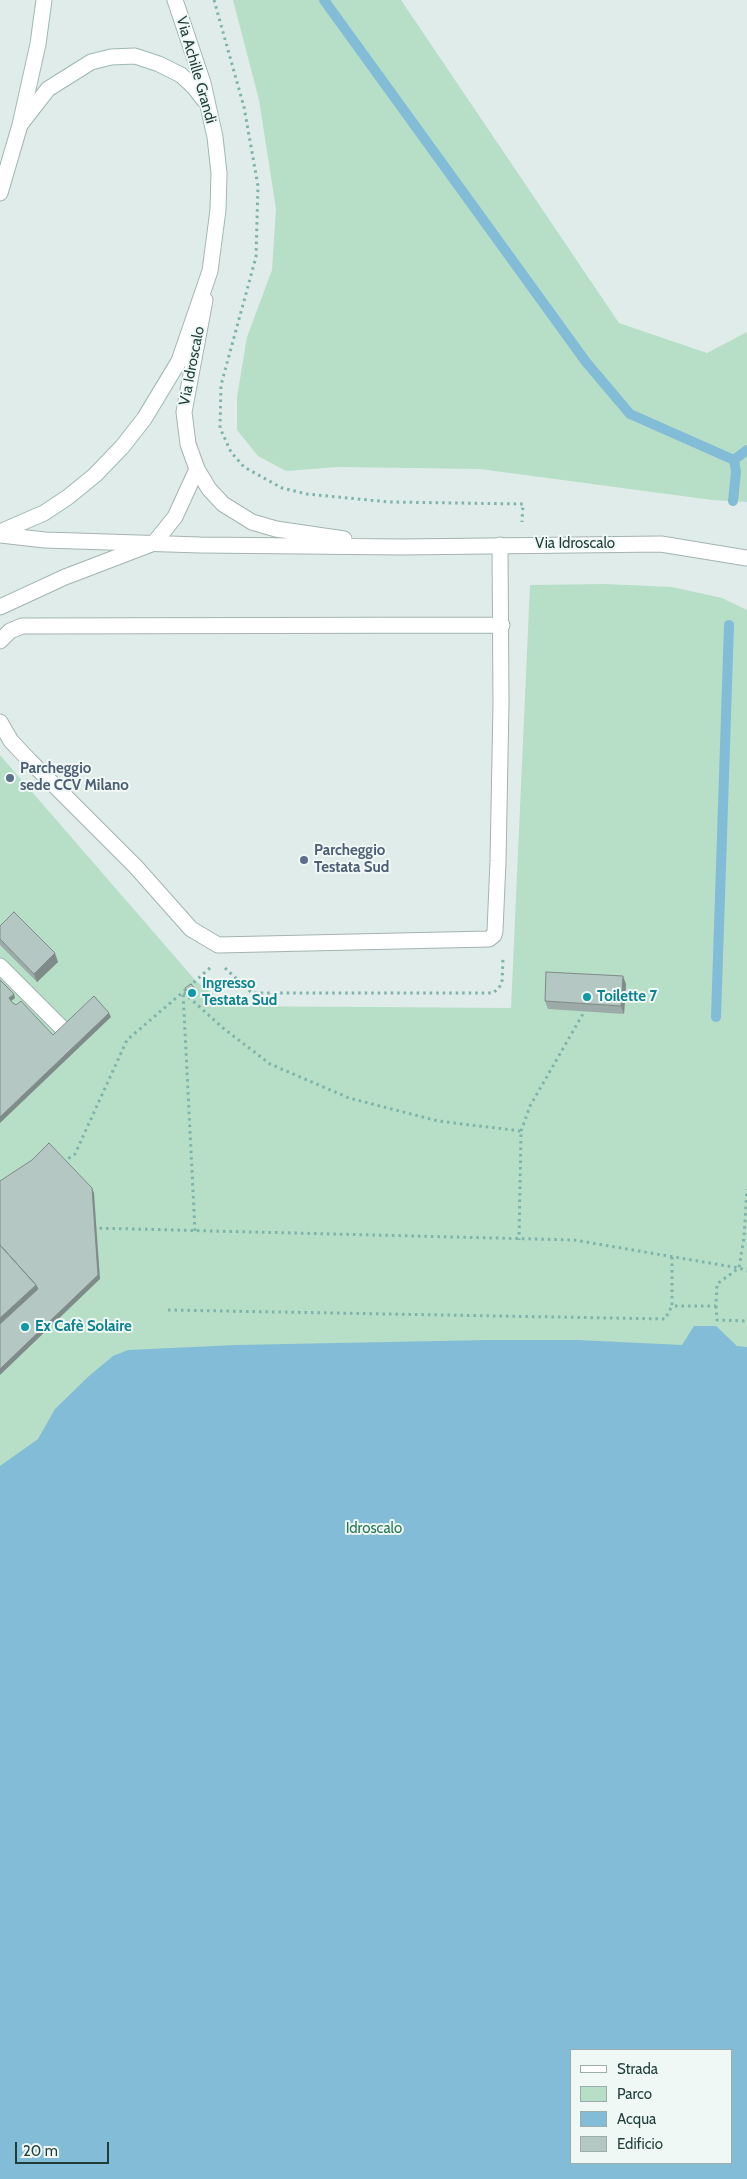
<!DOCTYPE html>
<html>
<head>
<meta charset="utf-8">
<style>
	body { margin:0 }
	#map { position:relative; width:747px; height:2179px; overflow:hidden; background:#e0ece9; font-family:Cabin,sans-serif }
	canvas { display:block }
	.legend { position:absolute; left:570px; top:2049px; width:162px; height:115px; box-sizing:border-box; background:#f0f8f6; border:1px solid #9caeab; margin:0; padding:6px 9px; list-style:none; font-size:15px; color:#1f3e3a }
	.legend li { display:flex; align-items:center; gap:10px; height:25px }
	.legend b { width:25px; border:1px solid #9caeab }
	.scale { position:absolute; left:15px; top:2142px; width:94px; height:22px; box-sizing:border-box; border:2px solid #1f3e3a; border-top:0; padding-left:6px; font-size:15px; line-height:18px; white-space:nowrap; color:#1f3e3a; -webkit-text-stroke:4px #f0f8f6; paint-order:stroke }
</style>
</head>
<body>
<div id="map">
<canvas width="747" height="2179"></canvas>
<ul class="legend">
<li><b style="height:6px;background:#fff"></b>Strada</li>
<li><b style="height:14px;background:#b7dfc8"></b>Parco</li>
<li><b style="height:14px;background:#83bcd6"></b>Acqua</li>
<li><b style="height:14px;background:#b5c7c2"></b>Edificio</li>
</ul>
<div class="scale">20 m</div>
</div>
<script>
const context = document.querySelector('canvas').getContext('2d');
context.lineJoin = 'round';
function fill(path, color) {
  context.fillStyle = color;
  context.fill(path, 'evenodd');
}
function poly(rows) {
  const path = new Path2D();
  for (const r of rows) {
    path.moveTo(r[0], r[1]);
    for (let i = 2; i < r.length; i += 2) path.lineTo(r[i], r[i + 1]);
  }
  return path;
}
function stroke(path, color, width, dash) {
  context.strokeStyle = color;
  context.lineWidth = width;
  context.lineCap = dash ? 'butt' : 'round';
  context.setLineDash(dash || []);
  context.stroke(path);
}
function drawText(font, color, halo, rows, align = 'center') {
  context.font = font + ' Cabin,sans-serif';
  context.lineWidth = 4;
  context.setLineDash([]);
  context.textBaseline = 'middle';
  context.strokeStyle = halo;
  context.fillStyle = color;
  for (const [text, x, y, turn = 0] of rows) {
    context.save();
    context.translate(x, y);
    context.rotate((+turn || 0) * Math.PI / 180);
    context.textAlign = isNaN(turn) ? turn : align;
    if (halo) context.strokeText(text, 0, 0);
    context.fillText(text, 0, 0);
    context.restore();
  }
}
const green = poly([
	[233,0,401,0,619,323,707,353,747,332,747,502,712,500,480,469,338,467,286,471,258,456,237,430,237,397,247,337,272,270,276,209,259,100],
	[605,584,672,587,722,598,747,610,747,2179,0,2179,0,755,196,981,228,1006,511,1008,530,585],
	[571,2050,731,2050,731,2163,571,2163]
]);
const water = poly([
	[694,1326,716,1326,737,1346,747,1347,747,2179,0,2179,0,1466,38,1439,55,1409,89,1376,113,1356,128,1350,236,1345,488,1340,578,1340,682,1345],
	[571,2050,731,2050,731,2163,571,2163]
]);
const stream = poly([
	[324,0,586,362,630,414,734,460],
	[734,460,747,450],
	[733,501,736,472,734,460],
	[716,1017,729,625]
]);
const path = poly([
	[214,0,244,107,258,186,256,257,221,385,220,428,231,452,244,467,282,488,307,494,389,502,523,504,522,522],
	[225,968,252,993,493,993,499,988,502,982,503,958],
	[521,1131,530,1106,584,1012],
	[63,1162,75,1154,127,1040,183,992,223,1028,270,1064,349,1098,438,1121,521,1131,519,1240],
	[93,1228,574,1240,739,1268,747,1271],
	[195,1231,183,992,211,967],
	[672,1257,672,1306,716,1306,717,1284,739,1268,744,1237,747,1189],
	[716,1306,717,1320,747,1321],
	[168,1310,665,1319,672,1306]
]);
const service = poly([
	[0,607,65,577,154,543,175,517,197,469],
	[0,641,10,631,22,626,502,625],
	[0,722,11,741,29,760,136,867,191,929,218,945,489,939,494,935,495,931,498,861,501,704,500,545],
	[0,966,62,1028]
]);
const minor = poly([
	[205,300,184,412,188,444,197,469,209,489,223,504,252,522,276,529,344,539],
	[0,535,45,540,200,545,402,547,661,544,747,558]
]);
const secondary = poly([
	[20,125,48,89,91,62,111,57,135,56,159,64,181,75,194,87,204,100],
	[0,193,20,125,38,44,44,0],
	[0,532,44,513,68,497,95,475,122,447,144,419,179,361,210,271,218,210,219,173,215,137,203,83,175,0]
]);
const wall = poly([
	[0,926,58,962,37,982,0,945],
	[626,984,624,1014,548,1009,545,1001]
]);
const shadedWall = poly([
	[55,953,58,962,37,982,34,974],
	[623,976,626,984,624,1014,621,1006],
	[195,989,197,994,191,998,189,994],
	[14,994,15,998,10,1002,9,998],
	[109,1013,111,1017,0,1123,0,1117],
	[92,1188,94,1193,100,1279,0,1375,0,1369],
	[36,1285,39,1293,0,1329,0,1318]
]);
const building = poly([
	[14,912,55,953,34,974,0,939,0,926,14,912],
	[546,972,623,976,621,1006,545,1001,546,972],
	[0,980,14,994,9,998,12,1002,16,1005,21,1001,53,1035,94,996,109,1013,0,1117,0,980],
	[191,984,195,989,189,994,185,988,191,984],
	[49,1143,92,1188,98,1275,0,1369,0,1324,38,1289,36,1285,0,1245,0,1181,32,1160,49,1143],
	[0,1245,36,1285,0,1318,0,1245]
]);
const markers = [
	[10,778,5,"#5c6f8a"],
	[304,860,5,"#5c6f8a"],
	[192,993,5,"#0f9aa8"],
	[587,997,5,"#0f9aa8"],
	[25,1327,5,"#0f9aa8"]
];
const streetNames = [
	["Via Achille Grandi",196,70,74],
	["Via Idroscalo",192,366,-79],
	["Via Idroscalo",575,544]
];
const serviceNames = [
	["Parcheggio",20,769],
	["sede CCV Milano",20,786],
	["Parcheggio",314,851],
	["Testata Sud",314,868]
];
const cultureNames = [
	["Ingresso",202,984],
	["Testata Sud",202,1001],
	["Toilette 7",597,997],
	["Ex Cafè Solaire",35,1327]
];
const parkNames = [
	["Idroscalo",374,1529]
];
fill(green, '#b7dfc8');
fill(water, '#83bcd6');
stroke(stream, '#83bcd6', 10);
stroke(service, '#a2b4b1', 17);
stroke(minor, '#a2b4b1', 17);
stroke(secondary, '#9db9b3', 17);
stroke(path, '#7db3aa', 3, [2.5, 4]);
stroke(service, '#fff', 15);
stroke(minor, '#fff', 15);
stroke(secondary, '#fff', 15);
fill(wall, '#9caba7');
fill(shadedWall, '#7f8b88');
fill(building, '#b5c7c2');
stroke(building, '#7f8b88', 1);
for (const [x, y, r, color] of markers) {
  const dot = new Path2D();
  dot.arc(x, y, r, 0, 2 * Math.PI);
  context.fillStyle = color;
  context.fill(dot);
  stroke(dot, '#f0f8f6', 2);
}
drawText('15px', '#1f3e3a', '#f0f8f6', streetNames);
drawText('bold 15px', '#4e5e75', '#f0f8f6', serviceNames, 'left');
drawText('bold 15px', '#0d838f', '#f0f8f6', cultureNames, 'left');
drawText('15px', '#267853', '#f0f8f6', parkNames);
</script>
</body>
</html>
